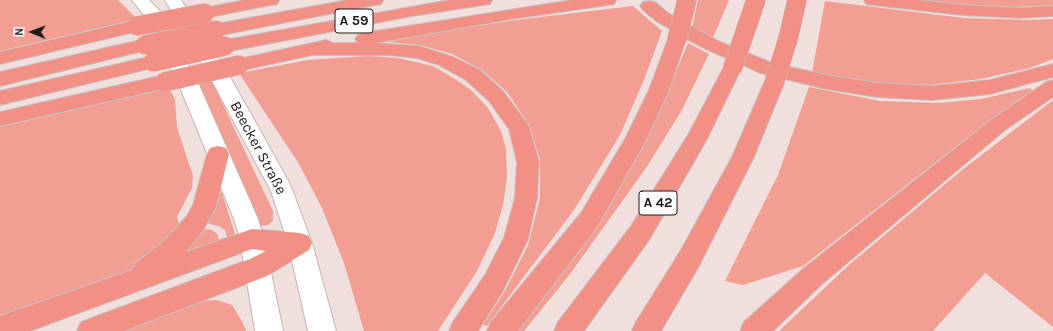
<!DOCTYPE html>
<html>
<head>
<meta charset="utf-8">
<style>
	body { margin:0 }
	#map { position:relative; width:1053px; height:331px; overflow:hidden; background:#f0dfdd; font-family:Karla,sans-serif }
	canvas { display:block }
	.north { position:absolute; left:12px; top:12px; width:40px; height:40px; -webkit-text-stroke:3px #fff; paint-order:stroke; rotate:271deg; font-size:11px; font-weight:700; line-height:16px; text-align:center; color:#1f1918 }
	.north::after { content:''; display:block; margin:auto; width:14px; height:18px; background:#1f1918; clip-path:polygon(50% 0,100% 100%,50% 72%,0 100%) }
</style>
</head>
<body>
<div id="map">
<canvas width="1053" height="331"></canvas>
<div class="north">N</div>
</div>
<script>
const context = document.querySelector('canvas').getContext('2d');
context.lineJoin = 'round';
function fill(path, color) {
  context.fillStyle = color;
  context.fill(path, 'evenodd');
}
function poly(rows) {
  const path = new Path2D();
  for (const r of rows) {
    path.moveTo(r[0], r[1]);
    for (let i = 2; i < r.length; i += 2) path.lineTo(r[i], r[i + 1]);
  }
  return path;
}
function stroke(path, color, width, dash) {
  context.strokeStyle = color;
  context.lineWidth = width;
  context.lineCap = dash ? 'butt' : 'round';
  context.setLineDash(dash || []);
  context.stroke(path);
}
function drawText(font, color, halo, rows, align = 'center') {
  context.font = font + ' Karla,sans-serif';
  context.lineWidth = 3;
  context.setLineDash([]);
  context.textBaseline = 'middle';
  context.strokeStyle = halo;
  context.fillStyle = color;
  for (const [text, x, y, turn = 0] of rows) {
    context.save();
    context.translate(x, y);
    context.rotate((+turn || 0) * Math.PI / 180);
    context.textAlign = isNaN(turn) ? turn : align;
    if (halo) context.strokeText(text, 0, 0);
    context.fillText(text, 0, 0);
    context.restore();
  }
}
const green = poly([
	[0,0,118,0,137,19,0,51],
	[698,0,729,0,713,38,692,27],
	[916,0,1053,0,1053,5,1014,7,959,5],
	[825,1,964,18,1027,20,1053,19,1053,59,1030,68,981,79,929,85,876,83,812,73],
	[633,6,662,31,644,80,620,135,574,210,487,326,483,325,505,291,528,245,540,198,540,160,529,125,507,92,482,70,452,54,420,45,388,42,387,40,516,20],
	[688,43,709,54,682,110,646,168,570,274,524,331,518,331,663,102],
	[368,56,398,58,433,66,455,79,471,90,488,108,501,131,506,149,507,178,503,205,495,233,477,271,438,331,364,331,344,263,322,208,299,164,239,73,308,60],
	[211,79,273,211,273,221,268,225,260,226,198,82],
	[809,87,880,101,939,103,981,99,1030,88,1033,91,990,120,803,266,743,285,725,281,778,175],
	[169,88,175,100,177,127,193,176,192,188,177,217,178,222,185,226,141,265,116,278,0,320,0,127],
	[1053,100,1053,327,985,273,933,331,779,331,850,264,962,170],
	[218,192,222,193,235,234,227,237,225,230,218,226,203,222],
	[200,228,212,230,217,234,219,240,183,253],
	[217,300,232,305,243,323,246,331,117,331,200,301]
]);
const minor = poly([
	[132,0,149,0,159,10,199,85,258,219,264,239,283,331,255,331,240,239,234,219,179,85,145,16,132,0],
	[165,0,181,0,230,77,290,184,312,243,336,331,308,331,288,243,271,191,210,77,165,0]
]);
const highway = poly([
	[245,0,279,0,277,4,271,5,205,18,199,17,196,13,199,9,245,0],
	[348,0,383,0,381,4,375,5,216,36,210,34,207,30,210,26,216,24,348,0],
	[450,0,492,0,490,4,484,5,412,16,225,52,219,50,216,46,219,42,225,40,450,0],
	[572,0,616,0,614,4,608,5,512,19,375,43,419,46,453,57,480,70,503,91,526,122,529,127,539,162,537,198,528,239,503,291,478,331,449,331,453,322,485,275,504,238,515,198,517,162,509,129,489,101,466,80,439,65,417,58,389,55,312,55,239,71,232,69,230,65,232,61,239,59,326,40,333,43,358,43,355,39,358,35,364,33,572,0],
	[864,0,919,0,962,5,1020,8,1053,6,1053,16,1020,18,962,15,872,5,866,4,864,0],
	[649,1,655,2,668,13,718,41,772,63,826,75,877,83,932,86,990,80,1053,64,1053,77,990,94,932,100,877,97,826,89,760,73,741,64,742,67,707,139,649,240,584,331,554,331,558,322,631,226,688,135,724,67,726,62,733,61,706,49,685,38,686,39,669,90,645,142,597,227,518,331,487,331,491,322,581,213,625,139,649,90,668,39,671,35,678,33,656,21,643,10,640,6,643,2,649,1],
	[137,20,143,22,146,26,143,30,0,64,0,52,137,20],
	[145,39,151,41,154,45,151,49,0,86,0,72,145,39],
	[153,56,160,58,162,62,160,66,0,105,0,91,153,56],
	[164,75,171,77,174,82,171,87,0,126,0,112,164,75],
	[774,76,781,78,784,83,754,157,699,266,661,331,632,331,636,322,681,250,732,157,764,83,767,78,774,76],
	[1053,80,1053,97,1005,130,822,284,773,331,740,331,744,322,804,268,991,120,1046,82,1053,80],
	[218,146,226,148,229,154,216,207,203,230,186,252,252,229,300,233,309,236,312,243,309,250,267,276,124,331,77,331,81,322,250,259,266,251,252,249,30,331,0,331,0,316,132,270,135,264,165,240,187,216,193,205,207,154,210,148,218,146]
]);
const highwayBridge = poly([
	[137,26,205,13],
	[677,39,687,0],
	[145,45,216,30],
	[153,62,225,46],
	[733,67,756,0],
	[164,82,239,65],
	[774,83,788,39,797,0]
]);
const shields = [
	[354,21,38],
	[658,203,38]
];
const shieldNames = [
	["A 59",354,21],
	["A 42",658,203]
];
const streetNames = [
	["Beecker Straße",258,148,62]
];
fill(green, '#f39e93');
stroke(minor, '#c5b4b2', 2);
stroke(highway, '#c5c3c3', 2);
fill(minor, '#fff');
fill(highway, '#f29085');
stroke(highwayBridge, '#c5c3c3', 20, []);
stroke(highwayBridge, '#f29085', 19);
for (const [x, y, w] of shields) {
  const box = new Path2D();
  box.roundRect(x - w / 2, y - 12, w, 24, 3);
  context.fillStyle = '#fff';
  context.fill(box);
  stroke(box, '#1f1918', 1);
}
drawText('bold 14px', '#1f1918', null, shieldNames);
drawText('15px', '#1f1918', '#fff', streetNames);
</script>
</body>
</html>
